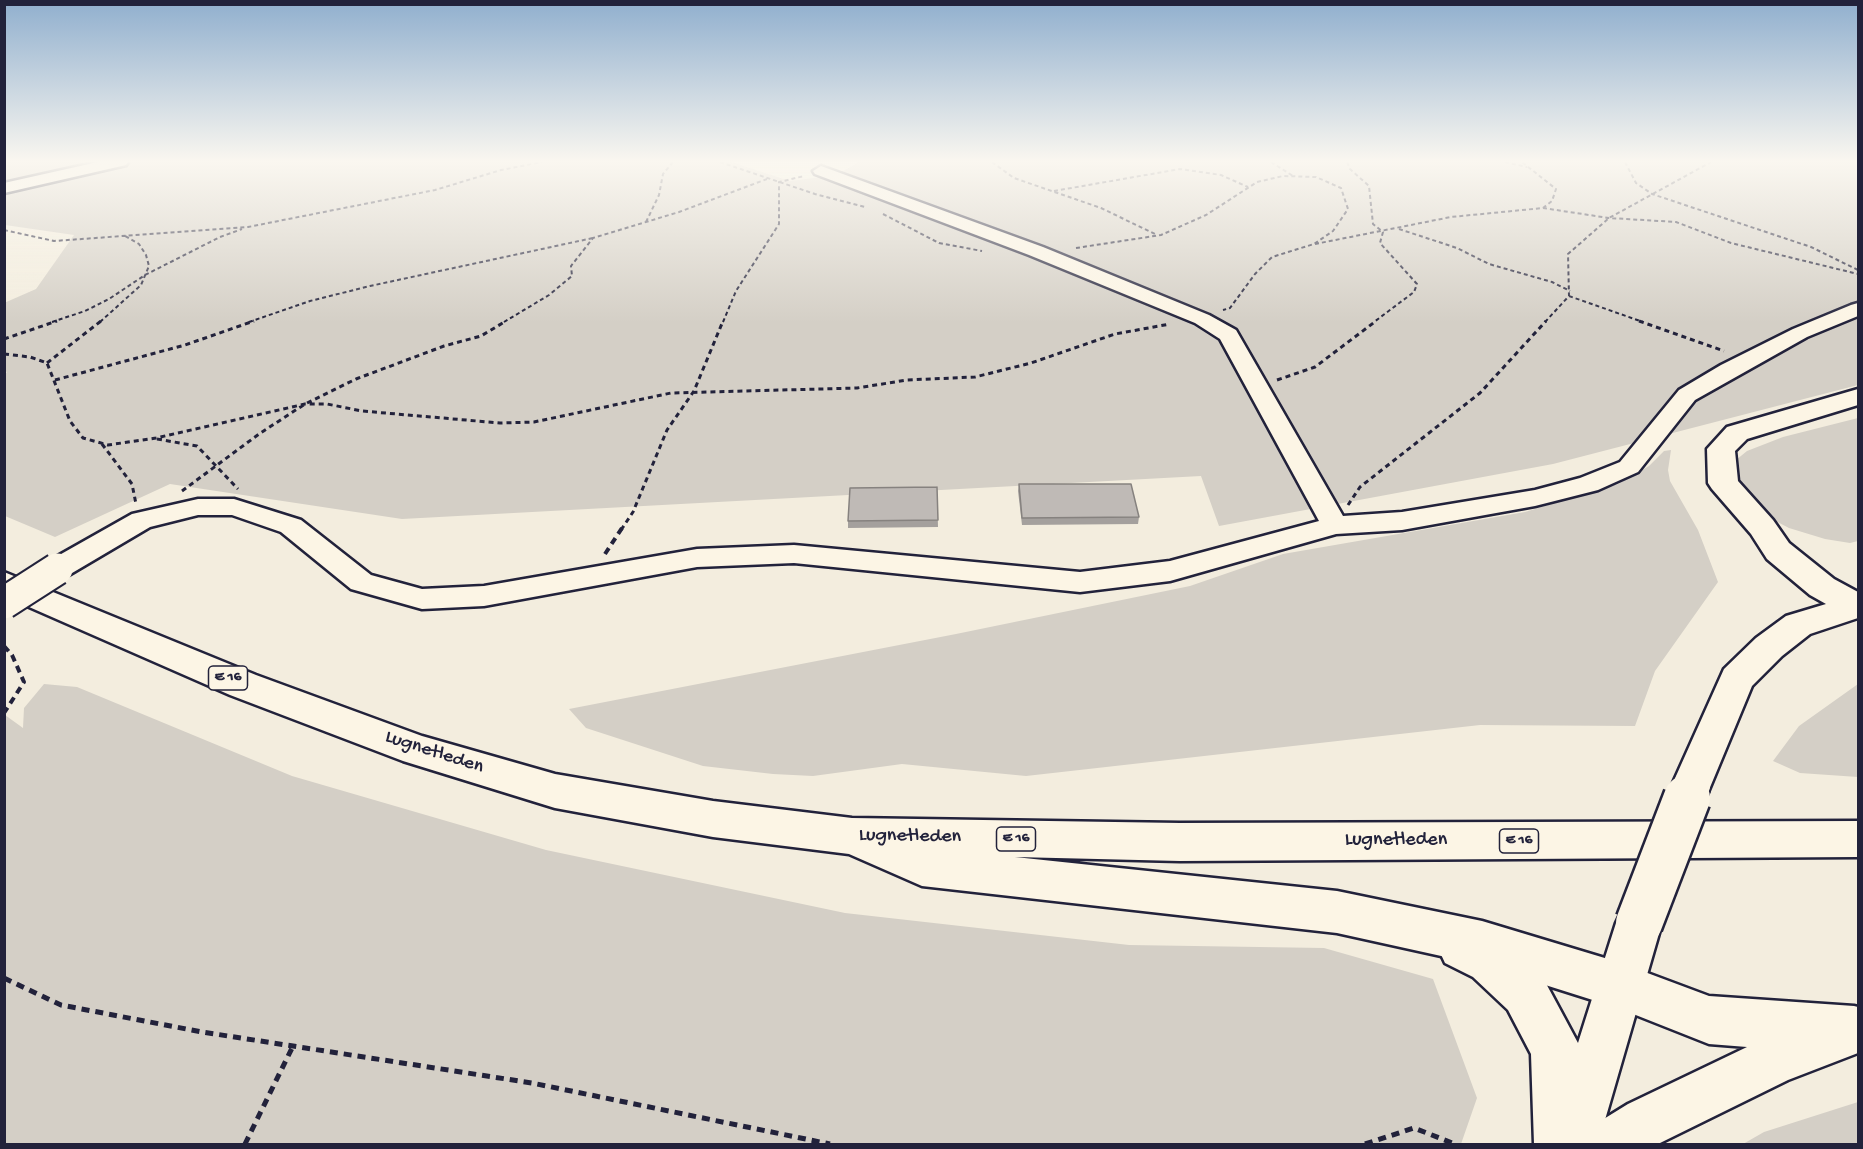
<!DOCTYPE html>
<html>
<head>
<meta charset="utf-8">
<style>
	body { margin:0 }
	#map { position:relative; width:1863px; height:1149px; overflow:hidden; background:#f3edde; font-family:"Gochi Hand",sans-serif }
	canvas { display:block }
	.frame { position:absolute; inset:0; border:6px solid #22223b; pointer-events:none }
</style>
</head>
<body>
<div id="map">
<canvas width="1863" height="1149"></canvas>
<div class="frame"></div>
</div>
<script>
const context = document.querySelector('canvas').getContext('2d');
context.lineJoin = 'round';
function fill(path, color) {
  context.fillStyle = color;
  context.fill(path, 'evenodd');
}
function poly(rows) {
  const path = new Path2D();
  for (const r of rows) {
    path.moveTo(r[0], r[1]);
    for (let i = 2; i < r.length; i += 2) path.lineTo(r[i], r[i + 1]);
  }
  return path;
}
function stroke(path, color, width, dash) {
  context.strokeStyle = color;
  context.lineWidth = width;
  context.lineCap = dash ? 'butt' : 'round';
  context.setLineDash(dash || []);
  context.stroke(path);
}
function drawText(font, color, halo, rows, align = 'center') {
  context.font = font + ' "Gochi Hand",sans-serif';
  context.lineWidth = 4.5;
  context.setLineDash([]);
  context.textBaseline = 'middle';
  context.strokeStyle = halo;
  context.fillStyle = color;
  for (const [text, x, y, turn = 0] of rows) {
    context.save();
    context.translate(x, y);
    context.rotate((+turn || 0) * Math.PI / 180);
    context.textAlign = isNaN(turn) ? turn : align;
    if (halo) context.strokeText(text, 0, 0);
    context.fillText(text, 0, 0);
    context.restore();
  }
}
const green = poly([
	[5,162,731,162,790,181,836,175,859,162,1858,162,1858,385,1553,464,1219,526,1201,476,402,519,170,484,55,537,5,516,4,375,7,372,4,371,4,303,36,289,74,235,5,225],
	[1858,418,1858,541,1850,543,1825,539,1789,528,1764,515,1734,478,1733,468,1736,460,1747,451,1783,437],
	[1671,450,1668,470,1670,481,1698,530,1718,582,1655,671,1635,726,1480,725,1026,776,902,764,813,776,773,774,703,766,586,728,569,709,956,634,1190,586,1283,554,1525,512,1618,484,1649,466,1664,451],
	[44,684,77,687,292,776,546,850,845,913,1129,945,1324,948,1433,979,1477,1098,1461,1144,5,1144,5,715,23,728,24,708],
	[1858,684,1858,777,1800,773,1773,761,1799,726],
	[1858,1102,1858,1144,1743,1144,1764,1132]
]);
const pathFar3 = poly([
	[720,162,815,194,865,207],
	[992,162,1014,178,1101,208,1157,235],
	[1271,162,1293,176],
	[1347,162,1350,169,1369,186,1373,224,1383,232,1380,243,1417,284,1414,292,1374,322],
	[1505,162,1527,167],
	[1625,162,1636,183,1652,194,1811,247,1858,270],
	[1054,191,1180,169,1221,175,1248,187],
	[1543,208,1609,218,1676,222,1731,243,1858,274],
	[883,214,939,243,982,251],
	[646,222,659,195,663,174,673,162],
	[1399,229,1457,248,1489,264,1552,282,1570,291],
	[4,230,54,241,248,227,435,190,501,170,542,162],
	[1315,244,1451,217,1543,208,1552,201,1556,189,1522,162],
	[1076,248,1161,235,1206,215,1257,182,1283,176,1316,177,1341,188,1348,209,1333,231,1314,244,1272,257,1255,274,1230,308,1223,310],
	[1569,296,1643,322],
	[52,322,85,311,109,299,145,275,220,237,242,229],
	[100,322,141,285,149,266,146,255,139,244,125,236],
	[249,322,310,301,370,286,593,238],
	[504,322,549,295,572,276,571,266,593,238,679,212,767,179],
	[723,322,736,291,779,224,779,182,804,176],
	[1545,322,1569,296,1568,254,1609,218,1711,162]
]);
const pathFar2 = poly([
	[1639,321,1724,351],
	[4,339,57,321],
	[4,354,30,357,47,363,70,421,83,438,108,445,156,438,305,404,327,404,362,411,500,423,534,422,671,393,857,388,907,380,975,377,1031,363,1115,334,1170,324],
	[47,363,101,321],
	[55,380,185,345,254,321],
	[1277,380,1315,367,1376,321],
	[157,439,197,446,238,489],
	[102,444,132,484,136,504],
	[182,491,259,434,305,404,356,379,444,346,481,336,506,321],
	[1348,505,1360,487,1480,393,1546,321],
	[621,530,633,512,667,430,694,391,723,321]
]);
const pathFar1 = poly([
	[605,554,622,528],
	[4,646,12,655,24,682,4,713]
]);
const path = poly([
	[4,978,61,1005,202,1032,532,1083,830,1144],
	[245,1144,293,1046],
	[1365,1144,1414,1128,1455,1144]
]);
const minor = poly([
	[98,162,128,162,126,165,4,193,4,183,98,162],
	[821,166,1043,247,1209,315,1236,330,1343,516,1402,512,1535,490,1580,478,1620,462,1679,390,1721,365,1793,329,1851,305,1858,303,1858,316,1807,337,1695,400,1638,472,1598,490,1535,506,1402,530,1336,534,1170,581,1080,592,794,563,697,567,484,606,422,609,351,589,281,532,232,515,198,515,150,527,67,576,57,579,47,576,43,569,47,562,132,514,198,499,234,499,301,520,371,575,422,589,484,586,697,549,794,545,1080,572,1170,561,1319,521,1220,339,1195,323,1029,255,815,174,813,171,821,166]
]);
const major = poly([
	[1858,389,1858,405,1747,439,1735,451,1738,481,1773,520,1789,543,1834,579,1858,592,1858,618,1810,634,1782,656,1752,686,1706,797,1692,802,1678,797,1672,785,1724,669,1756,638,1786,616,1826,604,1810,595,1767,559,1751,534,1712,489,1708,483,1707,449,1727,427,1858,389],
	[1639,902,1655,908,1662,923,1598,1144,1534,1144,1531,1054,1508,1010,1473,977,1445,963,1438,948,1445,933,1461,926,1505,945,1542,976,1578,1043,1616,923,1623,908,1639,902]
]);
const highway = poly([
	[4,572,256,675,422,736,555,774,713,801,852,818,1180,823,1858,821,1858,857,1180,861,1015,857,1337,891,1482,921,1618,962,1709,996,1854,1006,1858,1007,1858,1053,1788,1080,1658,1144,1587,1144,1594,1125,1628,1104,1747,1047,1709,1044,1618,1008,1482,965,1337,933,922,886,849,854,713,837,555,808,403,761,230,695,4,596,4,572]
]);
const minorBridge = poly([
	[4,603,57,569]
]);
const majorBridgeFar1 = poly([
	[1687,799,1692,785]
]);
const majorBridge = poly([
	[1639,923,1687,798]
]);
const wall = poly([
	[1019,484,1139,517,1138,524,1022,525,1018,491],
	[937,487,938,527,848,528,848,521]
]);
const building = poly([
	[1019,484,1131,484,1139,517,1022,518,1019,484],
	[937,487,938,520,848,521,850,488,937,487]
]);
const shields = [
	[228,678,39],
	[1016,839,39],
	[1519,841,39]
];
const shieldNames = [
	["E 16",228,678],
	["E 16",1016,839],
	["E 16",1519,841]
];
const nearStreetnames = [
	["Lugnetleden",434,753,18],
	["Lugnetleden",910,837,1],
	["Lugnetleden",1396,841]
];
fill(green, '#d4cfc6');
stroke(minor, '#22223b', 5);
stroke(major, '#22223b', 5);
stroke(highway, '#22223b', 5);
stroke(pathFar3, '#22223b', 2, [4, 3]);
stroke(pathFar2, '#22223b', 3, [5, 4]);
stroke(pathFar1, '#22223b', 4, [7, 5]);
stroke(path, '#22223b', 5, [8, 6]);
fill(minor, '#fcf5e5');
fill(major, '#fcf5e5');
fill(highway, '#fcf5e5');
stroke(minorBridge, '#22223b', 35, []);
stroke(majorBridgeFar1, '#22223b', 40, []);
stroke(majorBridge, '#22223b', 51, []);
stroke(minorBridge, '#fcf5e5', 31);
stroke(majorBridgeFar1, '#fcf5e5', 36);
stroke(majorBridge, '#fcf5e5', 46);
fill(wall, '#a4a09d');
fill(building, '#bfbab6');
stroke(building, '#86827f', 1.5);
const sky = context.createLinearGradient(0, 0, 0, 323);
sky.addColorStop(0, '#90afce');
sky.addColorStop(0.5, '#faf7f0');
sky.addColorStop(1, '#faf7f000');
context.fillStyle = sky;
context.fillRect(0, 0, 1863, 323);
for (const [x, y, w] of shields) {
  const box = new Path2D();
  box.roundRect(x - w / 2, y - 12, w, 24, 4.5);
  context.fillStyle = '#fcf5e5';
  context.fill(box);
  stroke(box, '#22223b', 1.5);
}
drawText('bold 15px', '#22223b', null, shieldNames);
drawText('20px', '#22223b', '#fcf5e5', nearStreetnames);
</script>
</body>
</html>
